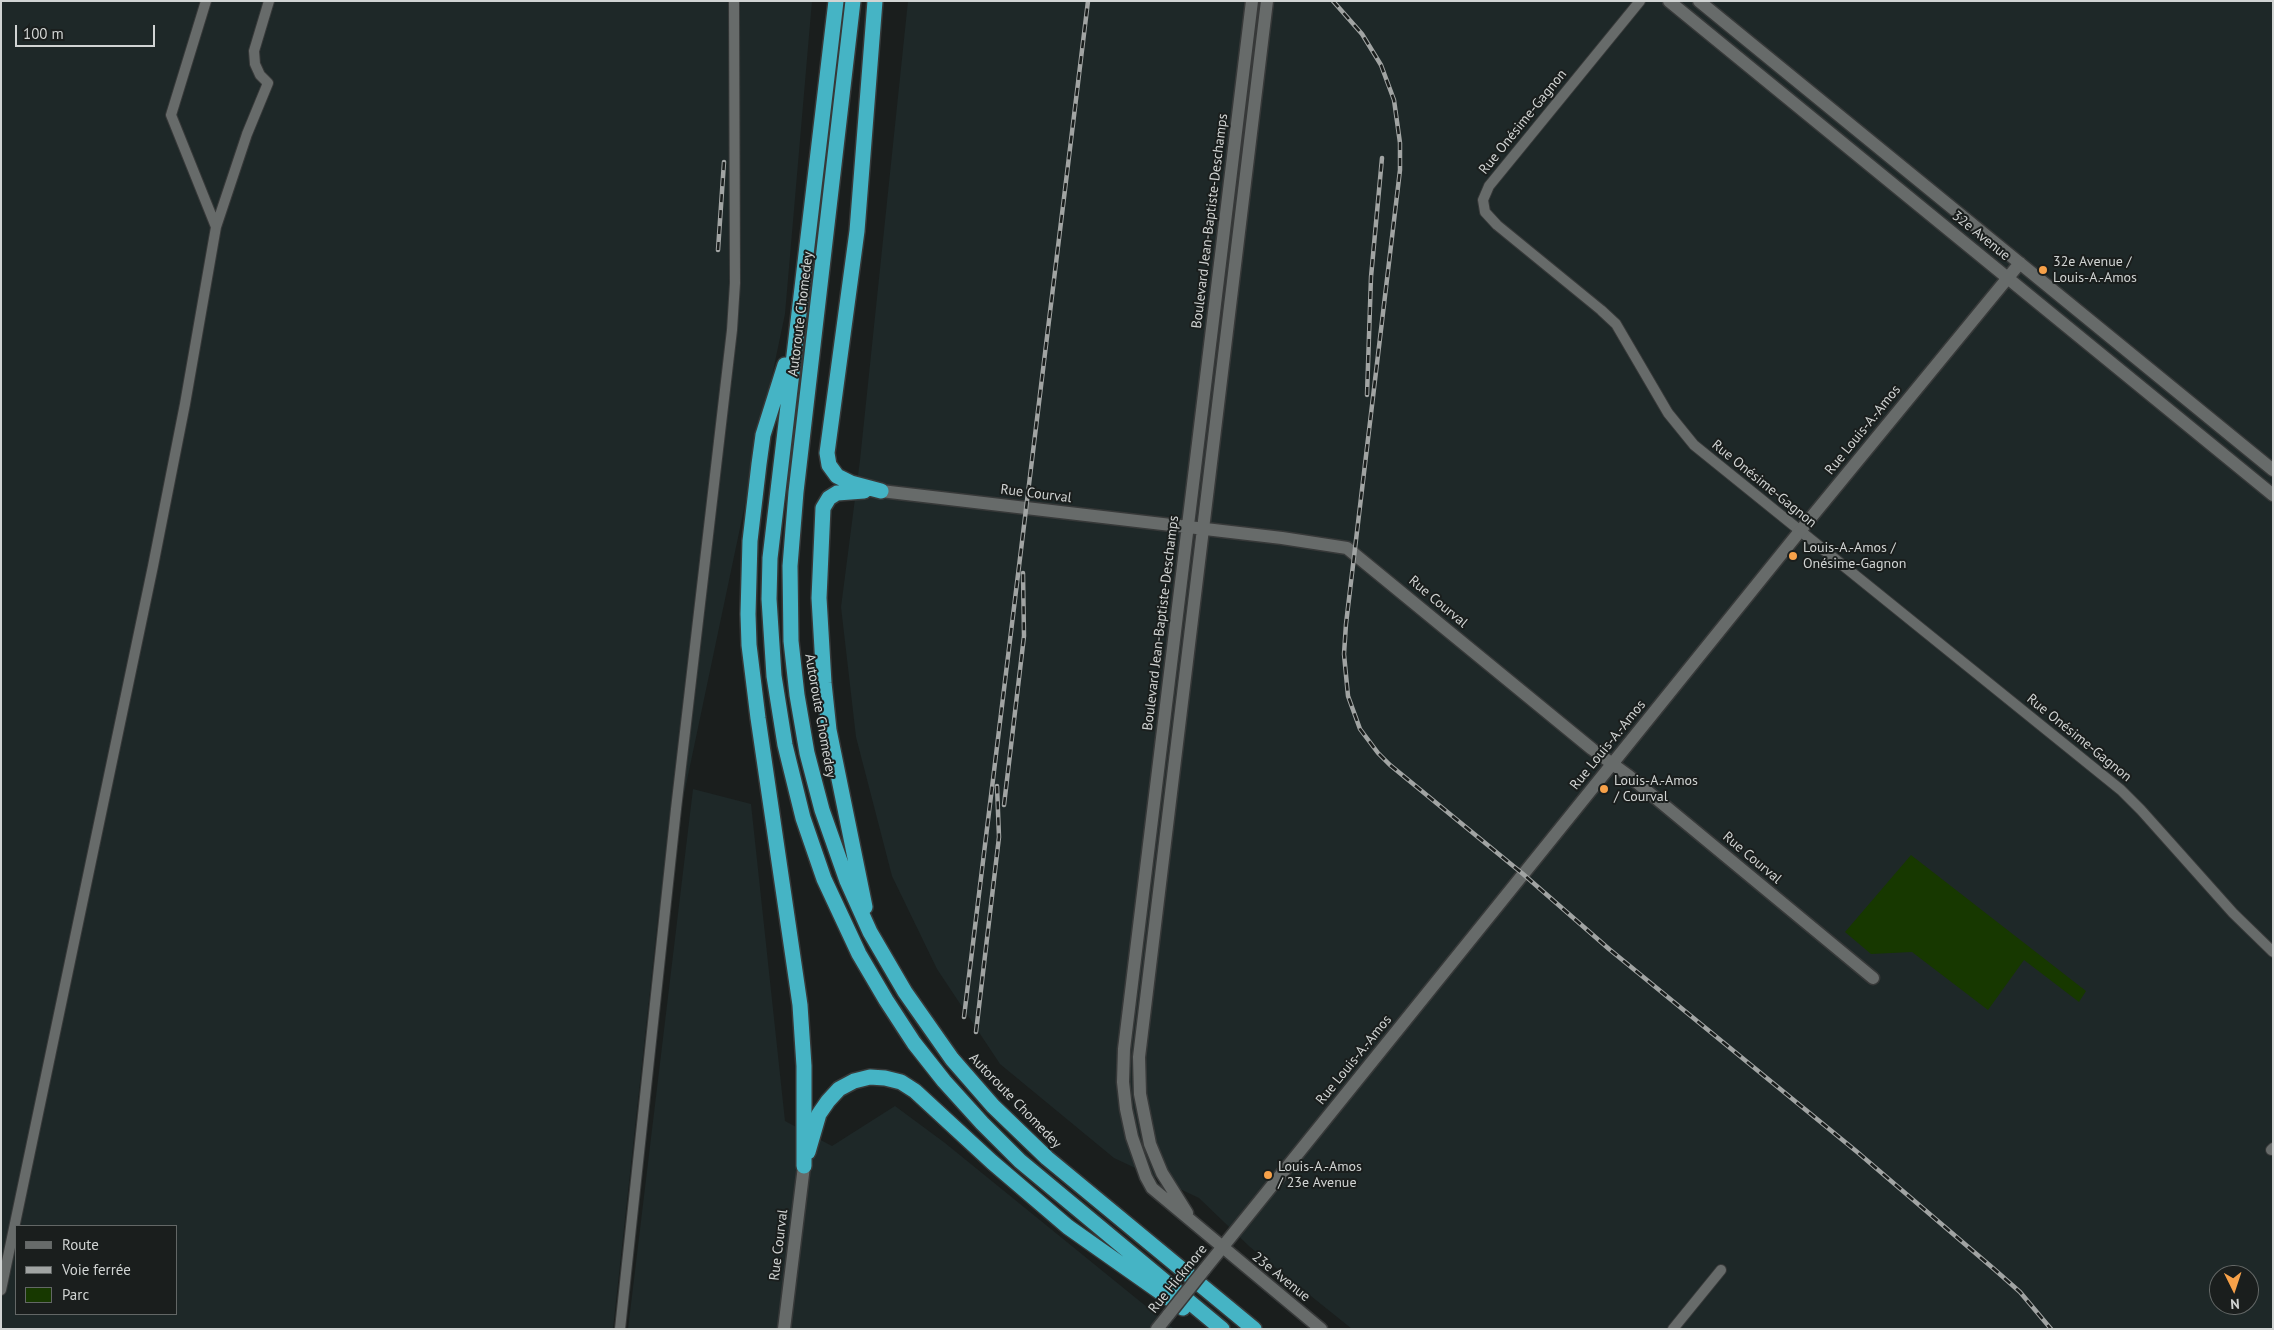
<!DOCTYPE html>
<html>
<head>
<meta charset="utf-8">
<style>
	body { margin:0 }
	#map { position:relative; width:2274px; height:1330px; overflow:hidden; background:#1a1e1d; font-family:"PT Sans",sans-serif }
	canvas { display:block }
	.frame { position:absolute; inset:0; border:2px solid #d1d4d3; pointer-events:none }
	.legend { position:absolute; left:15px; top:1225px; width:162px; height:90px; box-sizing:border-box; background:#1a1e1d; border:1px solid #636766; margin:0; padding:6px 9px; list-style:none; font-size:15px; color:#d1d4d3 }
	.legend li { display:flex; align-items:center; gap:10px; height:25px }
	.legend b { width:25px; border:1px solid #636766 }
	.north { position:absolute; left:2209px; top:1265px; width:50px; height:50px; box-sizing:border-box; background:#1a1e1d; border:1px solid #636766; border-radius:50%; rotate:176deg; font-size:14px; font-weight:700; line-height:20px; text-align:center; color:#d1d4d3 }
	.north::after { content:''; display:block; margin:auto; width:18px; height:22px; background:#f7a149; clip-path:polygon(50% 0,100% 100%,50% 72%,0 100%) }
	.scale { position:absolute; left:15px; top:25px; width:140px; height:22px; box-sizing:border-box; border:2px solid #d1d4d3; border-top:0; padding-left:6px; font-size:15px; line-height:18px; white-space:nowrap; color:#d1d4d3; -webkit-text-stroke:4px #1a1e1d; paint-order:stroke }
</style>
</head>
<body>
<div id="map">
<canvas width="2274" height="1330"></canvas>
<div class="frame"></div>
<ul class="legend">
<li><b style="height:6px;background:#676b6a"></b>Route</li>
<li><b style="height:6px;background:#a1a4a3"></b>Voie ferrée</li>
<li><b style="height:14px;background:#173800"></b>Parc</li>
</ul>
<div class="north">N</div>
<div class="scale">100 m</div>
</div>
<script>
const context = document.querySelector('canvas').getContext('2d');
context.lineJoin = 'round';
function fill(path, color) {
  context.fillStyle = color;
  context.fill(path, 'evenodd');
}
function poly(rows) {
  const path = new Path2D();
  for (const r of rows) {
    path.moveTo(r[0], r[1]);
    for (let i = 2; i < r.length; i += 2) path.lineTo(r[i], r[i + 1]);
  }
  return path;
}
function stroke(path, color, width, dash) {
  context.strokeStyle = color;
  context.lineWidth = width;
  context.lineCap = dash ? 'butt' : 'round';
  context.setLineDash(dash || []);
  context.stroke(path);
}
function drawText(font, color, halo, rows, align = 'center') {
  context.font = font + ' "PT Sans",sans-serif';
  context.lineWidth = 4;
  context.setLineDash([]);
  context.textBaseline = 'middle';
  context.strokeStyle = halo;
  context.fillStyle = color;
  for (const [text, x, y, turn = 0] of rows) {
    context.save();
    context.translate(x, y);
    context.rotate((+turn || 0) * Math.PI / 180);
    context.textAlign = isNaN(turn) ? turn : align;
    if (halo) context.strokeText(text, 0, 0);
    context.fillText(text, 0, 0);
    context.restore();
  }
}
const built = poly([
	[1,1,812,1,785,314,658,918,613,1329,1,1329],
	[16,1226,176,1226,176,1314,16,1314],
	[908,1,2273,1,2273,1329,1352,1329,1250,1247,1199,1198,1114,1158,1000,1064,937,969,892,876,856,737,841,607,860,460],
	[2219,1275,2249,1275,2249,1305,2219,1305],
	[693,789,751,804,785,1121,832,1146,895,1106,945,1143,1174,1329,628,1329]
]);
const green = poly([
	[1911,855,2086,991,2079,1002,2024,960,1988,1010,1912,952,1871,954,1845,932]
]);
const minor = poly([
	[206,1,171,115,216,227],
	[1640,1,1489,186,1483,200,1485,212,1497,225,1601,310,1616,324,1668,413,1694,445,2121,790,2141,810,2233,913,2273,952],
	[2271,1150,2273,1148],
	[1,1290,153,566,185,404,216,227,247,134,268,83,260,75,255,64,254,51,269,1],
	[620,1329,676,809,732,330,735,283,734,1],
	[1673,1329,1721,1270]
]);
const tertiary = poly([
	[1252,1,1124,1049,1123,1082,1126,1109,1132,1137,1146,1177,1152,1188,1321,1329],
	[1669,1,2273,495],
	[1699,1,2273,470],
	[881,491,1282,538,1347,548,1592,749,1629,776,1873,978],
	[1187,1213,1162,1173,1150,1144,1140,1094,1139,1057,1267,1],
	[1204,1270,1800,531,2020,263],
	[784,1329,804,1166],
	[1157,1329,1169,1314]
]);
const motorway = poly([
	[836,1,770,558,769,599,774,676,785,745,803,818,824,879,859,954,886,1000,914,1043,944,1081,982,1123,1020,1161,1222,1329],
	[853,1,796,492,790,566,791,641,797,695,807,753,822,810,847,881,870,932,905,992,952,1059,993,1106,1047,1158,1254,1329],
	[875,1,857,231,827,453,829,465,837,476,851,483,881,491],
	[785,365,763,435,759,464,750,541,748,614,749,645,758,718,800,1005,804,1066,804,1166],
	[864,491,837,493,829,498,823,508,819,598,824,683,829,730,865,907],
	[808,1152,819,1114,828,1101,839,1089,854,1081,870,1077,885,1078,901,1082,915,1091,992,1162,1068,1227,1183,1308]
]);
const rail = poly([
	[1333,1,1362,34,1381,65,1394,100,1400,143,1400,170,1346,624,1344,654,1348,696,1360,729,1378,753,1390,765,1523,874,1609,949,1856,1151,1994,1269,2020,1292,2051,1329],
	[718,250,724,162],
	[1367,395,1371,277,1382,158],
	[1004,805,1024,636,1023,573],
	[964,1017,1088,1],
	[976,1032,999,837,997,786]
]);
const tertiaryBridge = poly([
	[1169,1314,1204,1270]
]);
const markers = [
	[2043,270,5,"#f7a149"],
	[1793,556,5,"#f7a149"],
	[1604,789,5,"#f7a149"],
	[1268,1175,5,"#f7a149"]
];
const streetNames = [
	["Rue Onésime-Gagnon",1523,122,-51],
	["Boulevard Jean-Baptiste-Deschamps",1210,221,-83],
	["32e Avenue",1981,236,39],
	["Autoroute Chomedey",801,314,-83],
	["Rue Louis-A.-Amos",1863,430,-51],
	["Rue Onésime-Gagnon",1764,484,39],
	["Rue Courval",1036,494,7],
	["Rue Courval",1438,602,40],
	["Boulevard Jean-Baptiste-Deschamps",1161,623,-83],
	["Autoroute Chomedey",820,716,80],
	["Rue Onésime-Gagnon",2079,738,39],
	["Rue Louis-A.-Amos",1608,745,-51],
	["Rue Courval",1752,858,40],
	["Rue Louis-A.-Amos",1354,1060,-51],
	["Autoroute Chomedey",1015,1101,46],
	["Rue Courval",779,1245,-83],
	["23e Avenue",1281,1277,39],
	["Rue Hickmore",1178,1279,-51]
];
const poiNames = [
	["32e Avenue /",2053,262],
	["Louis-A.-Amos",2053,278],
	["Louis-A.-Amos /",1803,548],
	["Onésime-Gagnon",1803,564],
	["Louis-A.-Amos",1614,781],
	["/ Courval",1614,797],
	["Louis-A.-Amos",1278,1167],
	["/ 23e Avenue",1278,1183]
];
fill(built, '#1e2828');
fill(green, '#173800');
stroke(minor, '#373939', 12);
stroke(tertiary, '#373939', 15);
stroke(motorway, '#373939', 18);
stroke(minor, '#676b6a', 10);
stroke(tertiary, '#676b6a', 12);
stroke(motorway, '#45b4c5', 15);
stroke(rail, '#a1a4a3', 4.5);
stroke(rail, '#1a1e1d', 2.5, [8]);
stroke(tertiaryBridge, '#373939', 15, []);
stroke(tertiaryBridge, '#676b6a', 12);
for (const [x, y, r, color] of markers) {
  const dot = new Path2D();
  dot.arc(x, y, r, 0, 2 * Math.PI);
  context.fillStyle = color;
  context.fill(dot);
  stroke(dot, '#1a1e1d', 2);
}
drawText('14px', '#d1d4d3', '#1a1e1d', streetNames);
drawText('14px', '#d1d4d3', '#1a1e1d', poiNames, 'left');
</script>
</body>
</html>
